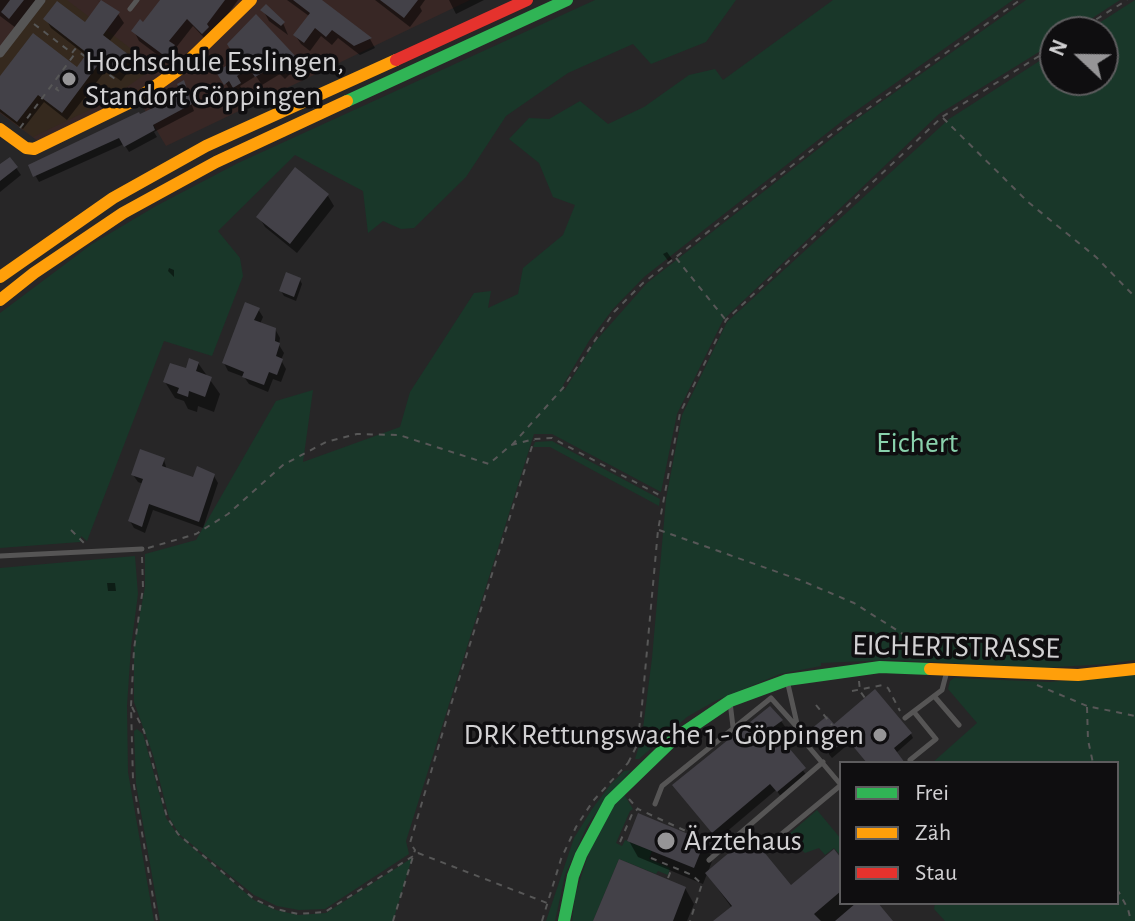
<!DOCTYPE html>
<html>
<head>
<meta charset="utf-8">
<style>
	body { margin:0 }
	#map { position:relative; width:1135px; height:921px; overflow:hidden; background:#272627; font-family:"Alegreya Sans",sans-serif }
	canvas { display:block }
	.legend { position:absolute; left:839px; top:761px; width:280px; height:144px; box-sizing:border-box; background:#0f0e10; border:2px solid #5d5c5e; margin:0; padding:10px 14px; list-style:none; font-size:24px; color:#d2d1d3 }
	.legend li { display:flex; align-items:center; gap:16px; height:40px }
	.legend b { width:40px; border:2px solid #5d5c5e }
	.north { position:absolute; left:1039px; top:16px; width:80px; height:80px; box-sizing:border-box; background:#0f0e10; border:2px solid #5d5c5e; border-radius:50%; rotate:292deg; font-size:22px; font-weight:700; line-height:32px; text-align:center; color:#d2d1d3 }
	.north::after { content:''; display:block; margin:auto; width:28px; height:36px; background:#969597; clip-path:polygon(50% 0,100% 100%,50% 72%,0 100%) }
</style>
</head>
<body>
<div id="map">
<canvas width="1135" height="921"></canvas>
<ul class="legend">
<li><b style="height:10px;background:#30b455"></b>Frei</li>
<li><b style="height:10px;background:#ff9f0a"></b>Zäh</li>
<li><b style="height:10px;background:#e5322d"></b>Stau</li>
</ul>
<div class="north">N</div>
</div>
<script>
const context = document.querySelector('canvas').getContext('2d');
context.lineJoin = 'round';
function fill(path, color) {
  context.fillStyle = color;
  context.fill(path, 'evenodd');
}
function poly(rows) {
  const path = new Path2D();
  for (const r of rows) {
    path.moveTo(r[0], r[1]);
    for (let i = 2; i < r.length; i += 2) path.lineTo(r[i], r[i + 1]);
  }
  return path;
}
function stroke(path, color, width, dash) {
  context.strokeStyle = color;
  context.lineWidth = width;
  context.lineCap = dash ? 'butt' : 'round';
  context.setLineDash(dash || []);
  context.stroke(path);
}
function drawText(font, color, halo, rows, align = 'center') {
  context.font = font + ' "Alegreya Sans",sans-serif';
  context.lineWidth = 7;
  context.setLineDash([]);
  context.textBaseline = 'middle';
  context.strokeStyle = halo;
  context.fillStyle = color;
  for (const [text, x, y, turn = 0] of rows) {
    context.save();
    context.translate(x, y);
    context.rotate((+turn || 0) * Math.PI / 180);
    context.textAlign = isNaN(turn) ? turn : align;
    if (halo) context.strokeText(text, 0, 0);
    context.fillText(text, 0, 0);
    context.restore();
  }
}
const commercial = poly([
	[0,0,470,0,166,146,140,102,46,147,0,113]
]);
const education = poly([
	[44,0,67,0,155,67,106,102,33,137,0,112,0,48]
]);
const green = poly([
	[595,0,736,0,706,42,651,64,633,44,568,73,506,116,466,177,414,228,401,229,383,221,368,233,363,191,295,155,218,231,240,258,243,276,212,356,164,341,87,541,81,536,80,542,0,548,0,313,92,244,156,206,238,163],
	[833,0,1013,0,846,118,644,277,613,309,589,341,563,385,564,391,594,343,647,283,850,124,1026,0,1120,0,1071,32,1055,32,1055,42,939,114,723,320,677,414,661,492,552,434,534,434,406,841,409,854,325,909,299,910,277,906,254,895,179,834,169,817,153,755,134,702,134,645,145,587,145,554,196,540,276,401,313,390,303,462,400,427,410,392,474,293,491,291,488,308,518,294,523,268,563,235,575,205,553,197,539,163,509,139,529,118,549,119,580,101,608,124,644,107,689,75,715,69,723,80],
	[1135,0,1135,660,1108,664,1041,668,892,660,821,663,821,666,780,674,715,701,687,717,639,759,635,759,642,736,652,658,666,499,682,415,727,322,949,119,1055,51,1055,80,1103,80,1103,32,1085,32],
	[552,441,660,499,659,506,550,447,533,447,535,442],
	[135,556,138,594,131,647,127,706,128,772,154,921,0,921,0,568],
	[1135,674,1135,921,945,921,934,909,935,903,1117,903,1117,763,932,763,977,723,948,689,950,681,954,678,1049,682],
	[137,729,143,734,166,818,178,835,254,900,276,910,298,915,326,913,412,858,393,921,160,921,136,784,134,731],
	[631,770,605,800,587,826,565,875,555,921,546,921,574,838,592,809,611,784,624,771],
	[624,794,633,809,630,811,616,843,622,846,625,840,652,851,649,859,670,868,668,875,658,871,656,874,619,859,593,921,572,921,575,896,589,852,610,811],
	[817,810,841,839,841,856,834,848,825,855,819,848,805,853,789,838,788,835]
]);
const shadow = poly([
	[0,0,37,0,16,28,0,16],
	[97,0,118,14,124,23,109,42,128,56,133,65,121,81,106,70,67,120,44,102,23,129,0,112,0,79,77,69,87,56,51,28,46,19,85,24,101,3],
	[162,0,238,0,208,42,193,26,175,49,179,56,171,65,139,41,134,31,144,24],
	[287,0,319,0,370,39,375,48,360,55,338,38,332,45,321,36,310,51,301,44,295,35,309,16],
	[375,0,425,0,420,7,422,11,410,27],
	[449,0,484,0,456,14],
	[263,10,283,23,288,35,269,21],
	[298,61,303,70,297,75,293,71,285,79,280,74,262,85,256,76,240,86,244,92,240,95,236,89,231,92,219,72],
	[186,89,194,111,154,132,157,137,129,152,124,144,39,182,30,166,185,95],
	[10,159,21,175,0,192,0,167],
	[328,196,334,206,297,253,265,227,259,217],
	[667,252,672,259,669,262,663,254],
	[169,268,174,270,174,277,168,271],
	[300,280,302,284,296,301,284,296,281,291],
	[258,309,263,317,260,324,275,329,280,338,279,345,284,353,281,360,286,369,281,382,273,379,268,392,249,384,244,377,228,371,224,363],
	[198,363,220,394,214,412,198,406,197,412,188,409,184,401,175,398,165,382],
	[164,460,167,470,195,479,214,476,218,483,203,528,153,510,145,533,134,528,130,521,143,484,138,482,133,475],
	[107,583,115,583,116,591,108,591],
	[781,721,786,728,776,736,808,777,782,798,776,790,718,839,679,793],
	[834,727,911,734,913,738,896,753,904,763,868,763,851,742,832,758,820,743],
	[629,841,704,843,713,859,703,884,638,857],
	[841,861,841,903,876,903,891,921,716,921,732,908,707,874,791,888],
	[685,888,694,904,687,921,596,921]
]);
const building = poly([
	[10,0,24,0,9,19,1,12],
	[101,0,120,12,103,35,129,55,115,74,100,62,62,113,38,95,17,122,0,109,0,76,33,33,77,67,87,53,43,19,57,1,85,22],
	[160,0,225,0,207,24,209,27,202,34,187,19,169,41,175,45,166,57,131,31,140,19,143,22],
	[293,0,322,0,372,38,354,46,332,30,326,37,315,28,304,43,293,35,310,13],
	[380,0,418,0,404,18],
	[266,4,285,22,281,26,260,10],
	[256,14,299,60,291,67,287,63,279,71,274,66,255,77,249,68,237,76,241,83,233,88,229,81,224,85,216,72,234,61,235,57,227,44],
	[184,80,192,104,153,125,155,130,124,147,119,138,33,177,28,165,139,112,140,114,182,94,177,84],
	[10,157,18,167,0,181,0,164],
	[295,167,329,194,290,244,256,217],
	[286,272,301,278,294,297,279,291],
	[245,302,260,308,254,320,276,328,275,341,280,343,276,356,283,359,277,375,269,372,264,385,242,377,244,372,222,363],
	[189,358,199,362,196,371,212,377,205,397,189,391,188,397,177,393,179,388,163,382,170,363,186,368],
	[140,449,165,458,162,466,193,477,197,466,215,474,199,522,149,504,142,527,128,521,143,479,131,475],
	[875,689,912,733,894,748,905,763,867,763,847,739,828,754,815,738,811,729,827,716,834,724],
	[770,706,783,720,772,728,806,768,777,792,770,784,712,833,672,785],
	[638,813,705,841,694,868,627,841],
	[750,835,791,885,834,849,841,858,841,891,814,914,821,921,713,921,732,906,705,873],
	[619,859,686,887,673,921,593,921],
	[856,903,878,903,893,921,835,921]
]);
const path = poly([
	[34,24,72,53,75,49,119,82],
	[1076,32,1127,0],
	[59,91,56,89,63,80,60,77],
	[943,118,1028,202,1096,257,1135,297],
	[20,128,74,55,73,53],
	[676,258,725,319],
	[512,445,563,388,614,312,643,283,832,134,1020,0],
	[71,530,85,544],
	[659,530,800,580,854,603,939,657],
	[148,548,196,534,228,514,283,465,326,442,357,434,399,435,489,464,511,445,534,439,552,438,663,497],
	[142,557,143,588,134,649,131,706,133,780,157,921],
	[859,681,860,691,865,698],
	[1037,685,1087,706,1135,716],
	[852,691,883,685,888,688,900,711],
	[816,705,832,725],
	[132,707,144,731,167,817,178,834,254,899,276,909,298,914,325,912,418,853,547,903],
	[1087,707,1088,740,1093,763],
	[628,763,636,747,641,716,658,530,680,413,726,320,942,117,1055,46],
	[629,799,638,809],
	[620,842,633,812,638,809,714,844],
	[651,858,692,875,702,884,690,921],
	[668,878,672,868],
	[1117,889,1128,909,1131,921],
	[393,921,415,850,410,843,449,711,534,440],
	[542,921,561,859,576,827,593,801,628,763]
]);
const lane = poly([
	[130,9,137,0],
	[0,556,142,549],
	[934,696,959,725],
	[730,702,733,727],
	[905,718,942,690,947,671],
	[910,760,936,739,914,712],
	[655,804,662,786,771,698,797,727],
	[772,842,841,785,803,740,798,728,787,680],
	[709,860,823,762]
]);
const street = poly([
	[0,53,41,0]
]);
const fast = poly([
	[347,101,567,0],
	[564,921,573,876,581,855,610,801,674,739,730,701,787,680,880,667,930,669]
]);
const slow = poly([
	[0,129,26,148,34,149,137,99,181,68,251,0],
	[0,277,113,198,206,146,396,60],
	[0,300,34,273,123,213,216,162,347,101],
	[930,669,1078,675,1135,669]
]);
const jam = poly([
	[396,60,527,0]
]);
const markers = [
	[69,79,8,"#969597"],
	[880,735,8,"#969597"],
	[666,841,10,"#969597"]
];
const poiNames = [
	["Hochschule Esslingen,",85,62],
	["Standort Göppingen",85,96],
	["DRK Rettungswache 1 - Göppingen",864,735,"right"],
	["Ärztehaus",684,841]
];
const parkNames = [
	["Eichert",917,443]
];
const streetNames = [
	["EICHERTSTRASSE",956,647,1]
];
fill(commercial, '#382725');
fill(education, '#35291e');
fill(green, '#193729');
fill(shadow, '#0007');
fill(building, '#434148');
stroke(path, '#575757', 2, [6, 6]);
stroke(lane, '#565555', 5);
stroke(street, '#565555', 9);
stroke(fast, '#30b455', 12);
stroke(slow, '#ff9f0a', 12);
stroke(jam, '#e5322d', 12);
for (const [x, y, r, color] of markers) {
  const dot = new Path2D();
  dot.arc(x, y, r, 0, 2 * Math.PI);
  context.fillStyle = color;
  context.fill(dot);
  stroke(dot, '#0f0e10', 3);
}
drawText('30px', '#d2d1d3', '#0f0e10', poiNames, 'left');
drawText('30px', '#89d1ac', '#0f0e10', parkNames);
drawText('30px', '#d2d1d3', '#0f0e10', streetNames);
</script>
</body>
</html>
